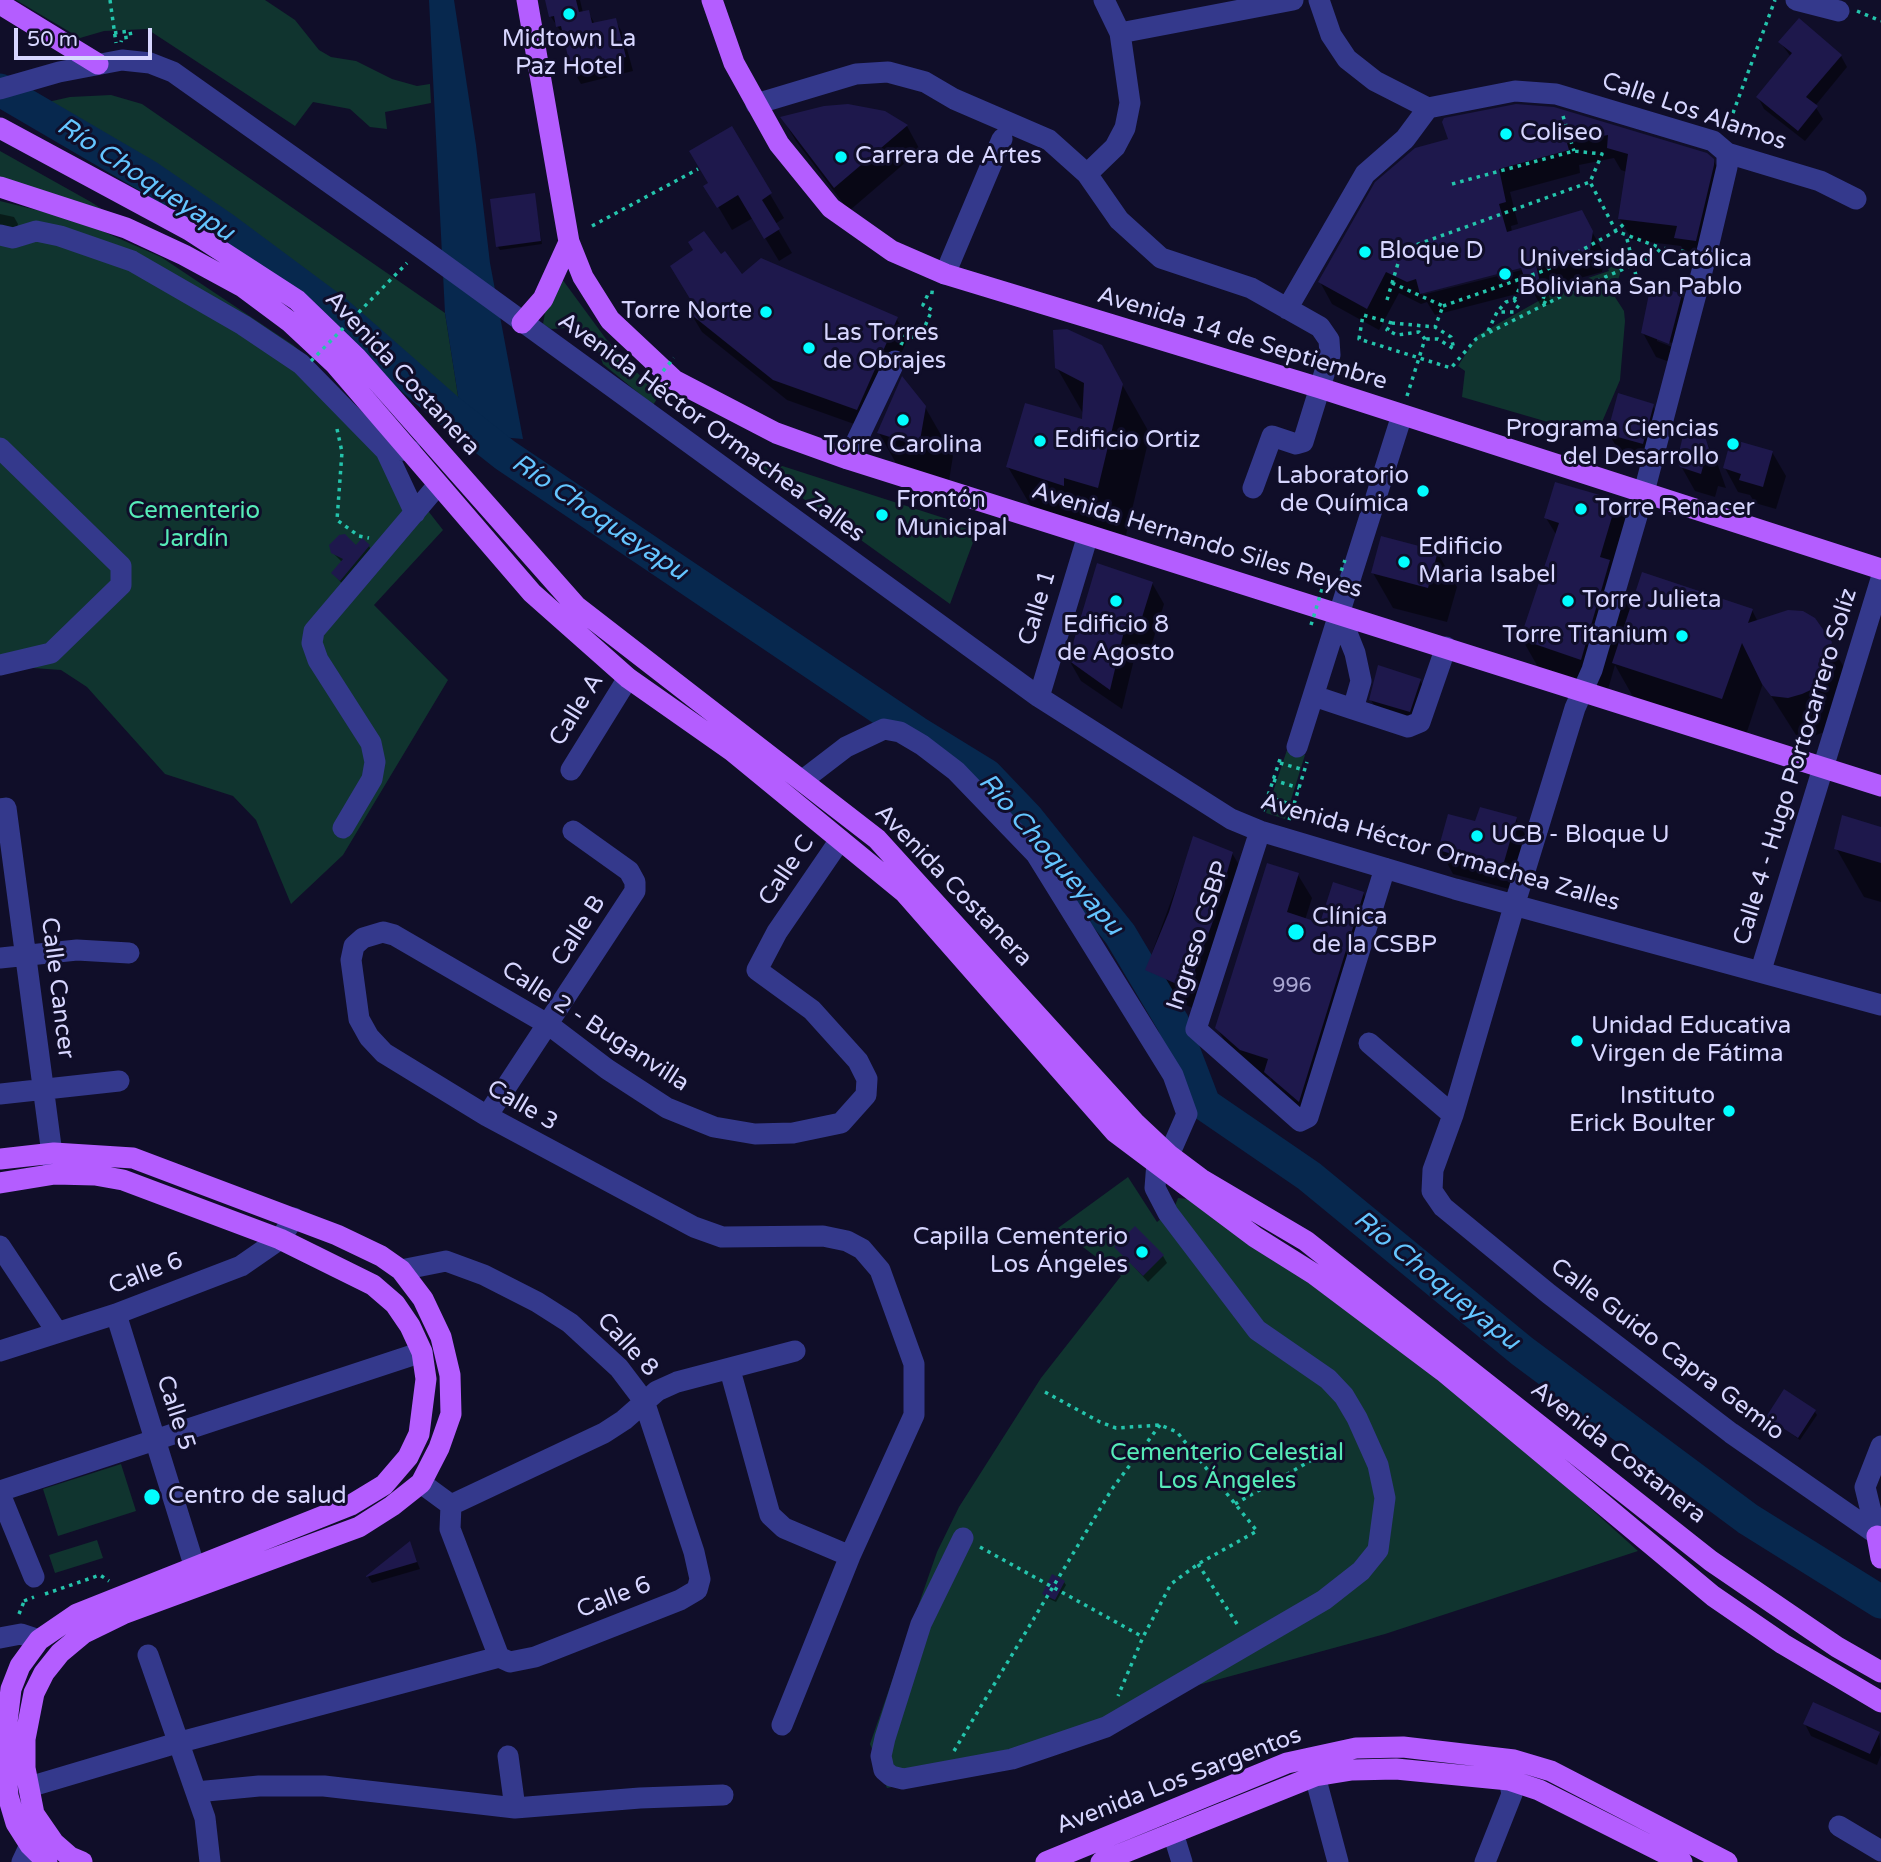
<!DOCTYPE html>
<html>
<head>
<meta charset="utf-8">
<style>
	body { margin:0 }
	#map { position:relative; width:1881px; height:1862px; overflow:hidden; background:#100e29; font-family:"Varela Round",sans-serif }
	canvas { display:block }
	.scale { position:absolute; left:14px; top:28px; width:138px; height:32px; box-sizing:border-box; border:4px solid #d7d6ff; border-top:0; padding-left:9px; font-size:21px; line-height:24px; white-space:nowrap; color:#d7d6ff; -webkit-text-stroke:5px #100e29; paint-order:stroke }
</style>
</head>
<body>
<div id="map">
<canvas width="1881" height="1862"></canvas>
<div class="scale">50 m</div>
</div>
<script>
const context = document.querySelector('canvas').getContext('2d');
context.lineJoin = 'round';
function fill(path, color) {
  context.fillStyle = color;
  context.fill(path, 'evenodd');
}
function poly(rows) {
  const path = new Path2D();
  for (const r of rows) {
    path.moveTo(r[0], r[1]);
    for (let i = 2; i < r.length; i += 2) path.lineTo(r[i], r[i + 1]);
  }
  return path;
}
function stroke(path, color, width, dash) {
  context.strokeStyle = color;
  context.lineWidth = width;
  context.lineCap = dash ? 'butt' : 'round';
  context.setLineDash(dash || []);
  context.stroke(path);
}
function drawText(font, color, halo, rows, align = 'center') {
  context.font = font + ' "Varela Round",sans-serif';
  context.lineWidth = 6;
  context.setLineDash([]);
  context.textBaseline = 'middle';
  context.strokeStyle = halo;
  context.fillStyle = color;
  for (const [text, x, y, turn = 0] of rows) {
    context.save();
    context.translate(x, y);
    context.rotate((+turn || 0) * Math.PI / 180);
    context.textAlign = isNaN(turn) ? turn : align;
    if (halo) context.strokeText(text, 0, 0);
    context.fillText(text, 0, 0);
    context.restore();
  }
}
const green = poly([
	[16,0,265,0,295,20,319,50,331,57,356,61,392,79,417,86,430,84,431,103,385,112,387,129,370,127,350,109,313,102,295,126,147,29,104,31,80,38],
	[111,95,142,104,445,313,464,434,322,301,266,258,157,178,30,106,70,97],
	[0,151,91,202,125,224,0,177],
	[0,201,77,220,161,257,293,345,311,361,443,530,374,605,448,680,343,855,291,904,256,820,233,796,165,774,87,687,61,670,19,667,0,670],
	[1617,250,1620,274,1613,294,1624,311,1625,321,1620,380,1596,436,1462,397,1465,371,1458,366,1478,335,1567,285,1609,271,1603,258],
	[562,279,606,339,659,396,653,405,603,364,598,351,566,328,551,329,543,324,546,307],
	[742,453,978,529,950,604,741,454],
	[1287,750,1305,755,1285,819,1266,813],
	[1128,1177,1157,1222,1174,1208,1178,1198,1189,1199,1331,1290,1558,1479,1638,1551,1385,1634,1187,1688,1020,1762,887,1788,870,1744,937,1552,959,1507,1041,1378,1121,1276,1058,1228],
	[121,1464,136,1511,58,1536,43,1489],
	[97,1540,103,1558,55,1573,49,1555]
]);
const water = poly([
	[429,0,454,0,476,145,490,263,523,439,464,434,445,313]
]);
const shadow = poly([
	[548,0,580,0,583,13,588,12,595,24,615,20,623,34,633,71,581,84,573,70,566,39,551,17],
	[1780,42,1841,56,1847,67,1815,106,1823,119,1805,141,1764,109,1758,97,1791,57],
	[1516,106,1713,160,1726,183,1708,263,1689,259,1681,246,1632,240,1619,218,1627,172,1621,170,1614,158,1579,165,1580,173,1510,192,1518,224,1511,226,1512,232,1581,212,1605,255,1602,272,1547,287,1551,304,1541,306,1532,290,1435,315,1427,302,1421,304,1399,293,1379,330,1332,304,1320,282,1450,140],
	[1530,264,1530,268,1422,295,1422,291],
	[884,112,907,126,920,150,849,211,796,141,782,118],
	[731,128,784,218,775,224,792,253,779,261,753,218,732,230,706,186,710,184],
	[534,195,542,244,500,250,498,247],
	[0,214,14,217,18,224,16,231,0,231],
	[721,256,742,277,896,318,908,338,868,429,787,400,702,332,690,312,697,308],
	[1681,295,1695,319,1683,367,1656,357,1643,333],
	[1657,338,1678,345,1677,349,1657,341],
	[1101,347,1150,434,1126,535,1036,515,1008,467,1084,422,1084,415,1057,368],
	[1652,405,1666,429,1656,467,1623,458,1609,434],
	[925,407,953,456,947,493,906,481,879,433],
	[1701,433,1715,457,1726,488,1718,486,1715,497,1695,491,1681,466],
	[1772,452,1786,476,1776,509,1755,503,1750,495,1738,492,1725,468],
	[1616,501,1640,543,1626,590,1633,603,1752,610,1758,622,1830,643,1853,683,1838,727,1811,737,1796,735,1763,683,1745,738,1636,702,1615,665,1605,700,1546,681,1522,639,1557,536,1546,518],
	[1828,651,1832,651,1826,677,1823,677],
	[369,546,372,552,344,586,333,573,342,562,333,553],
	[1437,552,1457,587,1447,622,1393,608,1373,573],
	[1152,583,1164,604,1151,647,1138,643,1122,709,1081,681,1069,660],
	[1420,680,1426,692,1416,723,1378,712,1371,700],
	[1516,819,1530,843,1509,889,1453,874,1440,850,1476,823],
	[1881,829,1881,902,1864,897,1836,848],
	[1194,839,1232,853,1246,877,1201,1012,1160,993,1146,969],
	[1298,875,1312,898,1305,920,1321,925,1363,893,1376,917,1312,1124,1280,1096,1270,1078,1255,1074,1231,1052,1217,1028],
	[1116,1247,1163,1256,1167,1263,1148,1282],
	[1815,1412,1817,1415,1800,1440,1768,1417],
	[410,1544,420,1569,372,1583,368,1577],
	[1064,1582,1066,1585,1056,1602,1045,1597,1044,1594],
	[1805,1724,1879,1733,1881,1755,1877,1765,1811,1736]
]);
const river = poly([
	[0,90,149,177,222,227,335,311,448,410,505,455,916,732,986,775,1028,819,1120,934,1173,1023,1204,1104,1309,1176,1522,1351,1748,1519,1881,1602]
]);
const building = poly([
	[545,0,576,0,579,12,589,10,592,23,616,18,626,57,571,70,561,26,556,27,554,16,549,17],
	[1799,18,1842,55,1806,97,1818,106,1798,131,1756,97,1792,53,1778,42],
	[848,104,885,111,908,125,834,188,780,117,824,106],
	[1516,104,1554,107,1707,153,1714,159,1714,165,1696,241,1674,238,1677,226,1618,219,1628,154,1607,148,1608,135,1567,143,1569,150,1499,169,1506,202,1499,204,1507,232,1582,210,1593,231,1590,250,1536,265,1540,282,1527,285,1521,268,1420,294,1416,279,1407,282,1386,272,1367,309,1318,282,1375,182,1415,148,1448,139,1442,122,1444,118],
	[732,126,772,193,762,200,780,229,764,239,738,195,717,208,703,186,708,183,689,151],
	[535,193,541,241,496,247,490,199],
	[704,231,721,254,725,251,742,274,761,258,898,317,857,410,773,380,688,312,695,307,670,266,693,250,688,242],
	[1651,284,1682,294,1669,344,1641,333],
	[1067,329,1102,345,1123,384,1098,488,1064,478,1064,486,1006,467,1025,403,1082,419,1084,383,1055,368,1053,330],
	[902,376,926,406,919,446,877,433],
	[1618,393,1654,404,1643,444,1607,434],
	[1685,427,1703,431,1715,466,1704,463,1701,474,1680,467,1677,461],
	[1731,439,1773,451,1763,487,1739,480,1741,474,1723,468],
	[1555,482,1617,500,1600,557,1610,560,1581,660,1520,639,1559,523,1544,518],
	[345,534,356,545,362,538,370,545,340,581,331,573,343,559,331,553,329,545,339,535],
	[1381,536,1438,551,1428,588,1371,573],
	[1097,563,1153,582,1139,627,1126,623,1110,690,1068,660],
	[1642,572,1753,609,1748,623,1788,610,1803,611,1815,618,1832,642,1822,679,1815,688,1802,694,1788,698,1771,696,1762,684,1742,643,1722,699,1612,663],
	[1378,665,1421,679,1410,712,1369,700],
	[1480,807,1517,817,1504,862,1495,866,1438,850,1448,814,1475,821],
	[1842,815,1881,827,1881,863,1834,849],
	[1193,836,1233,852,1213,921,1188,989,1145,970,1169,912],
	[1267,863,1299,873,1287,912,1320,923,1333,882,1364,892,1299,1102,1264,1072,1268,1059,1240,1050,1215,1028],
	[1135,1226,1164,1255,1143,1276,1114,1247],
	[1784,1389,1816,1410,1798,1438,1766,1417],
	[410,1541,417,1562,366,1577,366,1576],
	[1052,1574,1065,1581,1055,1600,1042,1594],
	[1813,1702,1880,1732,1870,1754,1803,1724]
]);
const path = poly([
	[110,0,116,43],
	[1857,11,1881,21],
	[114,33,130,31,131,37,122,38,121,42],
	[1563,116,1574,151],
	[1727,129,1775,0],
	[1452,184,1574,151,1602,154,1590,182,1616,231,1661,248],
	[592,226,698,169],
	[1532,274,1540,296,1547,298,1544,304],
	[1392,283,1443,306,1435,327],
	[1387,300,1402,250,1590,182],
	[1514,300,1521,285,1535,283],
	[1443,306,1546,270,1616,231,1625,223],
	[1392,323,1363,315,1359,339,1451,368,1476,339,1560,297,1655,255,1661,248,1687,252],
	[1488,331,1497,312,1514,312,1519,305,1514,300,1506,302,1497,312],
	[901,345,906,334,919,340,932,310,923,305,929,292,937,293],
	[1407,396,1425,339,1419,332,1397,335,1387,330,1392,323,1435,327,1451,337,1454,349,1438,339,1425,339],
	[337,429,342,452,337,520,359,536,369,538],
	[1280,763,1304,770],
	[1273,780,1299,788],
	[1267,797,1294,805],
	[1263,811,1281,756],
	[1289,820,1307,762],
	[1045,1392,1100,1422,1116,1428,1160,1425,1177,1432,1257,1531,1198,1564,1171,1584,1143,1637,1118,1696],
	[1235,1504,1326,1452],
	[980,1547,1143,1637],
	[1198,1564,1239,1627],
	[45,1594,100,1575,109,1581],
	[24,1601,34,1597],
	[19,1614,25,1599],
	[954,1751,1112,1489,1160,1425]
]);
const minor = poly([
	[1319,0,1331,35,1347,59,1375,81,1428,108],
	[1796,0,1839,11],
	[1120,33,1293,0],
	[0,89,59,72,122,60,150,63,173,72,424,250,1039,697,1231,819,1260,831,1455,889,1881,1005],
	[756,104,856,74,888,72,925,82,954,99,1049,140,1087,174,1119,220,1161,258,1251,288,1320,327,1329,340,1330,355,1303,442,1296,444,1272,436,1253,488],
	[1428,108,1515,91,1556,94,1713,141,1727,153,1820,181,1856,199],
	[1727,153,1727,167,1706,256,1644,492,1592,670,1575,708,1515,903,1453,1115,1433,1170,1432,1191,1443,1207,1549,1294,1731,1433,1881,1537],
	[1087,174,1115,147,1125,128,1130,103,1120,33,1104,0],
	[0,235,13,238,36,231,60,236,132,261,243,325,301,364,386,451,410,450],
	[945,274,1002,139],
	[1287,309,1365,174,1405,139,1428,108],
	[0,448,121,566,121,585,51,653,0,665],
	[386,451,415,513],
	[848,459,895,361],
	[1339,613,1355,653,1361,681,1353,709,1408,727,1420,722,1446,647],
	[1314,696,1353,709],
	[1039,697,1088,535],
	[1297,747,1402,415],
	[571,770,628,678],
	[803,780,846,747,884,729,900,732,922,745,956,771,1036,854,1173,1075,1187,1114,1169,1155],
	[0,809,6,808,54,1169],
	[343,828,372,779,375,762,371,743,318,660,312,643,314,631,437,486],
	[1260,831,1196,1029,1300,1121,1308,1117,1385,868],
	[0,958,77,950,129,953],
	[1761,970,1881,579],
	[1369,1043,1453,1115],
	[0,1094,119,1081],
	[487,1116,635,891,635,882,629,871,573,831],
	[0,1246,57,1332],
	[401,1270,446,1261,484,1275,537,1302,570,1323,619,1368,644,1401,694,1552,700,1579,697,1590,680,1600,535,1657,510,1662,499,1657],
	[116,1314,195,1568],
	[0,1351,116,1314,241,1266,280,1239,294,1218],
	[730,1370,770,1515,784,1528,850,1556],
	[421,1483,451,1505],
	[0,1491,422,1352],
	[0,1494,34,1577],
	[1877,1536,1865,1487,1881,1446],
	[963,1538,921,1624,885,1738,881,1756,884,1770,891,1776,903,1779,1012,1759,1106,1727,1324,1600,1361,1571,1378,1550,1385,1498,1378,1465,1357,1418,1344,1396,1328,1379,1257,1330,1168,1213,1155,1188,1157,1162],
	[0,1638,21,1634,39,1640],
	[148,1655,205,1818,210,1862],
	[499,1657,450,1529,451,1505,604,1433,624,1420,657,1391,677,1382,795,1351],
	[782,1725,850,1556,914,1415,914,1364,880,1270,862,1249,847,1241,823,1236,722,1237,694,1227,487,1116,384,1053,369,1037,359,1019,351,960,354,946,363,938,383,932,394,935,549,1025,607,1069,667,1108,714,1127,755,1134,793,1133,841,1123,866,1095,867,1079,858,1061,812,1010,757,970,777,932,840,840],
	[508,1756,515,1808],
	[1315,1776,1338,1862],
	[29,1787,177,1743,499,1657],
	[196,1792,259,1786,324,1786,515,1808,640,1798,723,1795],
	[1839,1826,1881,1851],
	[1173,1833,1182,1862],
	[22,1862,30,1845],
	[1485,1862,1512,1794,1509,1780]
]);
const major = poly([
	[527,0,569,242,583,277,610,320,674,380,776,433,848,459,1881,786],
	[712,0,734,63,779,144,831,208,892,251,945,274,1320,388,1881,569],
	[0,4,98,64],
	[0,128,189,230,297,300,356,357,576,606,877,839,1136,1124,1169,1155,1201,1179,1306,1241,1711,1561,1837,1647,1881,1672],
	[0,187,126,228,184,255,243,287,290,322,334,363,532,593,628,678,732,751,905,893,1115,1132,1255,1237,1314,1274,1443,1371,1713,1596,1783,1644,1881,1702],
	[522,323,543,299,569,242],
	[0,1159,54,1153,133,1158,337,1235,381,1256,401,1270,423,1299,441,1337,450,1375,451,1414,439,1448,421,1483,392,1506,359,1527,123,1614,84,1633,60,1653,44,1673,34,1693,25,1739,25,1768,34,1814,54,1843,70,1857,82,1862],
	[0,1183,55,1174,95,1175,123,1180,280,1239,373,1285,395,1304,410,1326,422,1352,426,1379,419,1434,408,1457,384,1485,351,1505,77,1614,39,1640,20,1666,11,1689,4,1747,8,1796,16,1823,30,1845,47,1862],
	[1877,1536,1881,1558],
	[1046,1862,1287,1763,1356,1748,1403,1747,1514,1760,1551,1771,1727,1862],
	[1101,1862,1315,1776,1352,1770,1396,1769,1509,1780,1539,1790,1682,1862]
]);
const pathBridge = poly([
	[1627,239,1640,292],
	[311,361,407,263],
	[652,384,674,358],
	[1311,625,1322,589,1336,586,1345,560]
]);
const markers = [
	[569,14,7,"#02fdff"],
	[1506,134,7,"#02fdff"],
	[841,157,7,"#02fdff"],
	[1365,252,7,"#02fdff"],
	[1505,274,7,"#02fdff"],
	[766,312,7,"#02fdff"],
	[809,348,7,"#02fdff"],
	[903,420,7,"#02fdff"],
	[1040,441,7,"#02fdff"],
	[1733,444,7,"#02fdff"],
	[1423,491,7,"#02fdff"],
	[1581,509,7,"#02fdff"],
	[882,515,7,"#02fdff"],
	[1404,562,7,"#02fdff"],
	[1116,601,7,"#02fdff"],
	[1568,601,7,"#02fdff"],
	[1682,636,7,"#02fdff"],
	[1477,836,7,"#02fdff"],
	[1296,932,9,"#02fdff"],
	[1577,1041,7,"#02fdff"],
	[1729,1111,7,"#02fdff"],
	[1142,1252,7,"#02fdff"],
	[152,1497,9,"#02fdff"]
];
const numberNames = [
	["996",1292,986]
];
const poiNames = [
	["Midtown La",569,40,"center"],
	["Paz Hotel",569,68,"center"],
	["Coliseo",1520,134],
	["Carrera de Artes",855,157],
	["Bloque D",1379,252],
	["Universidad Católica",1519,260],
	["Boliviana San Pablo",1519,288],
	["Torre Norte",752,312,"right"],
	["Las Torres",823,334],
	["de Obrajes",823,362],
	["Programa Ciencias",1719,430,"right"],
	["del Desarrollo",1719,458,"right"],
	["Edificio Ortiz",1054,441],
	["Torre Carolina",903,446,"center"],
	["Laboratorio",1409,477,"right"],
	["de Química",1409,505,"right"],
	["Frontón",896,501],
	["Municipal",896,529],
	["Torre Renacer",1595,509],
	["Edificio",1418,548],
	["Maria Isabel",1418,576],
	["Torre Julieta",1582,601],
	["Edificio 8",1116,626,"center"],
	["de Agosto",1116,654,"center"],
	["Torre Titanium",1668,636,"right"],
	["UCB - Bloque U",1491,836],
	["Clínica",1312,918],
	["de la CSBP",1312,946],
	["Unidad Educativa",1591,1027],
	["Virgen de Fátima",1591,1055],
	["Instituto",1715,1097,"right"],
	["Erick Boulter",1715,1125,"right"],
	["Capilla Cementerio",1128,1238,"right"],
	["Los Ángeles",1128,1266,"right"],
	["Centro de salud",168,1497]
];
const streetNames = [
	["Calle Los Alamos",1694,112,19],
	["Avenida 14 de Septiembre",1242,339,17],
	["Avenida Costanera",402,374,47],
	["Avenida Héctor Ormachea Zalles",711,428,36],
	["Avenida Hernando Siles Reyes",1197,541,17],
	["Calle 1",1038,608,-73],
	["Calle A",577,710,-58],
	["Calle 4 - Hugo Portocarrero Solíz",1796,767,-73],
	["Avenida Héctor Ormachea Zalles",1440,853,16],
	["Calle C",787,871,-56],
	["Avenida Costanera",953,886,46],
	["Calle B",579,931,-57],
	["Ingreso CSBP",1199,936,-72],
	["Calle Cancer",57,988,83],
	["Calle 2 - Buganvilla",595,1027,33],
	["Calle 3",522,1106,30],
	["Calle 6",146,1274,-21],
	["Calle 8",627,1345,47],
	["Calle Guido Capra Gemio",1667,1350,37],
	["Calle 5",175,1413,72],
	["Avenida Costanera",1618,1453,38],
	["Calle 6",614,1598,-21],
	["Avenida Los Sargentos",1179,1781,-21]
];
const parkNames = [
	["Cementerio",194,512],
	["Jardín",194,540],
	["Cementerio Celestial",1227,1454],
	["Los Ángeles",1227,1482]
];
const waterNames = [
	["Río Choqueyapu",145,180,33],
	["Río Choqueyapu",599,518,34],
	["Río Choqueyapu",1050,855,49],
	["Río Choqueyapu",1436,1281,39]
];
fill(green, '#10342f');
fill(water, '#07284e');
fill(shadow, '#0007');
stroke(river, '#07284e', 33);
fill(building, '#1e184c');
stroke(path, '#24c4ac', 3.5, [3.5, 5]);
stroke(minor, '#34398c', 21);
stroke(major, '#b45dff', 21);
stroke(pathBridge, '#24c4ac', 3.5, [3.5, 5]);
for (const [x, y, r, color] of markers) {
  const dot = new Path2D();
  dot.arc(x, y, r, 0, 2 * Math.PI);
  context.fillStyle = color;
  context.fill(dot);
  stroke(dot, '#100e29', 2.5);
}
drawText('21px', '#a9a6d2', null, numberNames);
drawText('24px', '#d7d6ff', '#100e29', poiNames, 'left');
drawText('24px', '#d7d6ff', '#100e29', streetNames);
drawText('24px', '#56ebb8', '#100e29', parkNames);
drawText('italic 26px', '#64c5ff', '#100e29', waterNames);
</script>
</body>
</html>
